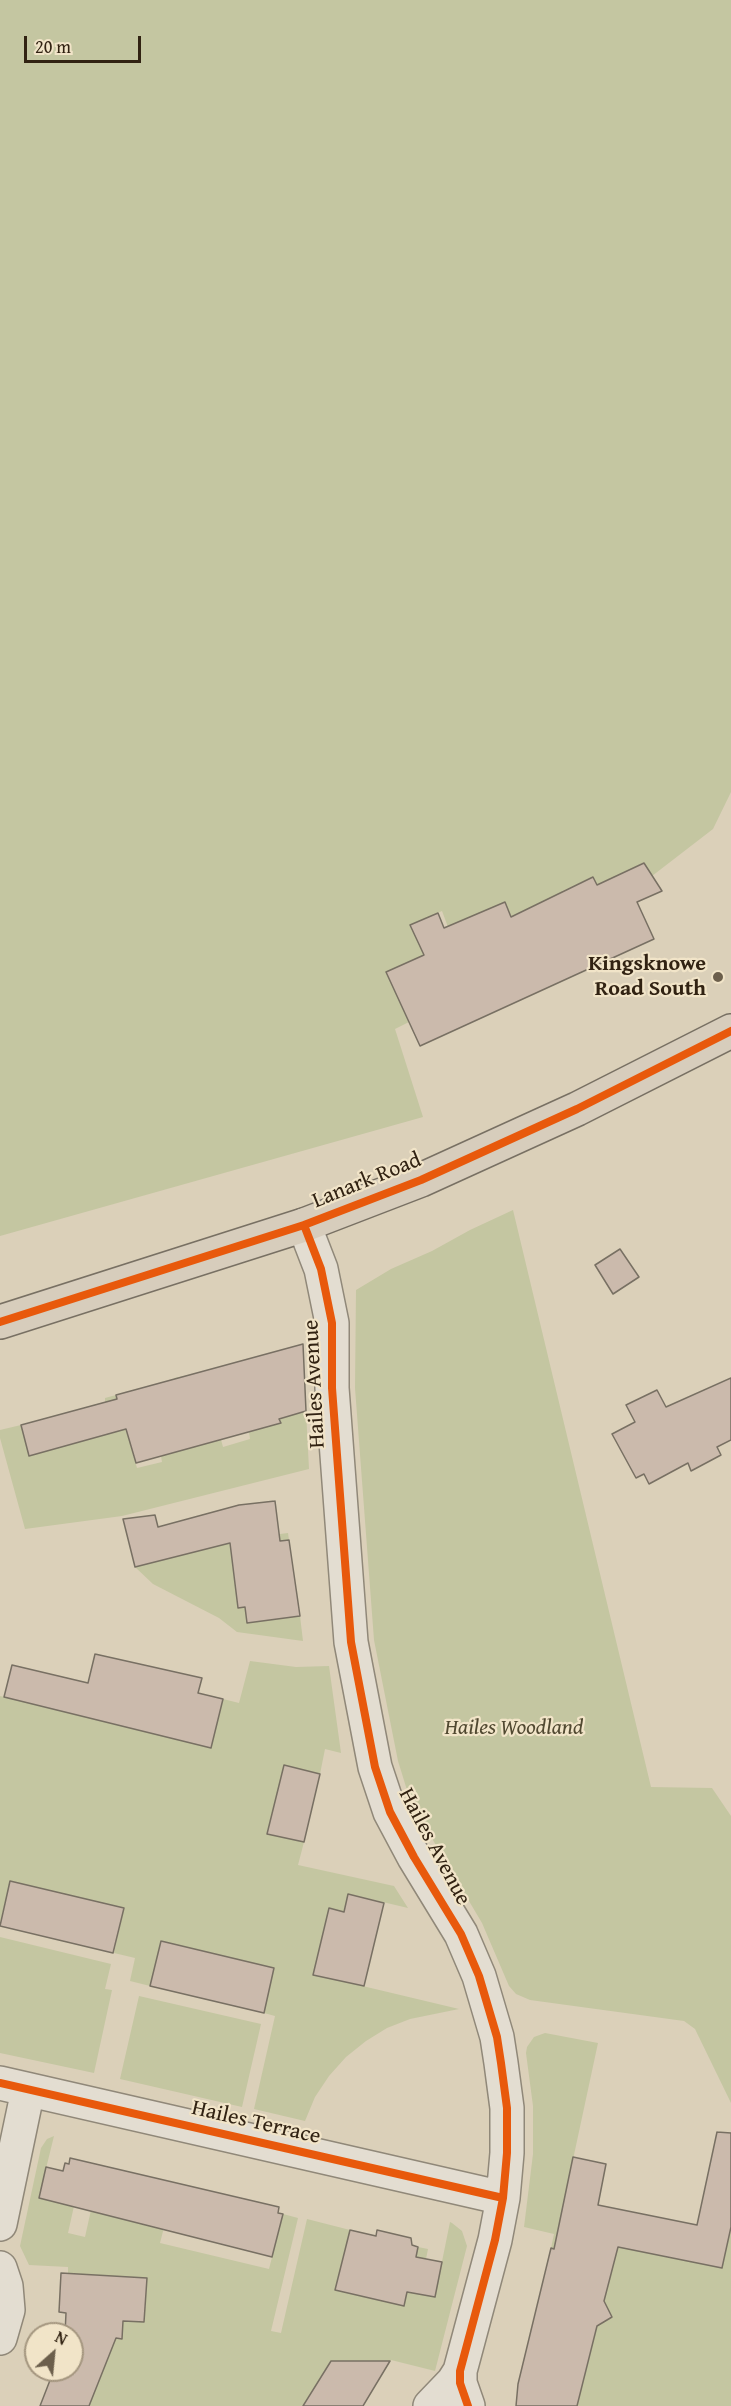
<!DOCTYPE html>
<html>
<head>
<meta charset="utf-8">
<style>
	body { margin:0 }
	#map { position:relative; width:731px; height:2406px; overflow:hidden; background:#dbd0b9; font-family:"Gentium Book Plus",serif }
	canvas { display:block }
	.north { position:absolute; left:24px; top:2322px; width:60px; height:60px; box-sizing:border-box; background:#f1e4c8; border:2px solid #a4967f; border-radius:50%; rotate:27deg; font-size:16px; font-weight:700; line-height:24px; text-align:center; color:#312212 }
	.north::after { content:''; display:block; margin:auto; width:21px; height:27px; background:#6c5f4c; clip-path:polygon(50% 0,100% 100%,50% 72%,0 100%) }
	.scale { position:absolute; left:24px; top:36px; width:117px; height:27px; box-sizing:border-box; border:3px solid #312212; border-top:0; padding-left:8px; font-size:18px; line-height:21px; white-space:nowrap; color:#312212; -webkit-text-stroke:4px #f1e4c8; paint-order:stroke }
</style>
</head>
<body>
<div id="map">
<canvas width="731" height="2406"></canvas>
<div class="north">N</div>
<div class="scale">20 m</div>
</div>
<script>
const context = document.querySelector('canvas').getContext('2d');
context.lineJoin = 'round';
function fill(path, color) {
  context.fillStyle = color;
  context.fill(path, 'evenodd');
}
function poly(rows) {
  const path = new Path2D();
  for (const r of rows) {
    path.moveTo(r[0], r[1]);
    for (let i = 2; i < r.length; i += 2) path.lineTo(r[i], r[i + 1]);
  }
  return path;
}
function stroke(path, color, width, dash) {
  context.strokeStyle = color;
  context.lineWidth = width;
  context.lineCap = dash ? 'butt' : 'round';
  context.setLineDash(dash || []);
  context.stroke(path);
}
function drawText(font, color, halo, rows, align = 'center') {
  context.font = font + ' "Gentium Book Plus",serif';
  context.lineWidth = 4.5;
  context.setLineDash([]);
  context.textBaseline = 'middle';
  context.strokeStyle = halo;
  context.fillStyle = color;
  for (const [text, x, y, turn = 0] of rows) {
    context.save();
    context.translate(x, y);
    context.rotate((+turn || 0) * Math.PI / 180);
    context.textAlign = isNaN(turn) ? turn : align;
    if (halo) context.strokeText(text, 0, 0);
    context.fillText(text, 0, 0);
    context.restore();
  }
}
const green = poly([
	[0,0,731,0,731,792,713,829,652,876,643,863,623,873,603,898,593,877,562,891,572,912,541,983,505,902,448,927,442,911,411,925,424,955,386,972,409,1022,395,1029,423,1117,0,1236],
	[513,1210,651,1787,712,1788,731,1816,731,2103,695,2029,684,2021,530,2000,516,1994,509,1986,482,1923,411,1803,398,1761,374,1640,355,1388,356,1290,391,1269,432,1251,470,1230],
	[189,1375,200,1418,214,1414,223,1447,250,1439,249,1432,280,1423,279,1419,306,1411,309,1469,122,1516,25,1529,0,1438,0,1430,21,1425,29,1456,95,1437,86,1407,105,1402,105,1398,116,1395,137,1468,162,1462,161,1456,193,1447,174,1378],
	[288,1533,289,1540,237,1547,247,1623,300,1616,303,1641,237,1632,219,1618,153,1584,135,1567,248,1538],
	[250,1661,296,1667,329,1666,341,1753,325,1749,320,1774,284,1765,267,1833,304,1842,298,1865,394,1886,408,1908,349,1894,344,1912,329,1909,322,1936,337,1940,329,1978,459,2009,410,2019,387,2028,366,2041,346,2057,329,2076,315,2097,305,2121,254,2109,275,2016,264,2013,274,1968,161,1941,150,1986,130,1981,135,1958,114,1953,124,1908,10,1882,0,1923,0,1696,211,1748,223,1699,239,1703],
	[0,1937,111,1964,105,1989,112,1990,94,2073,0,2053],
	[139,1996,261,2024,242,2107,120,2079],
	[545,2033,598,2043,557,2234,721,2267,731,2227,731,2406,527,2406,577,2406,592,2347,530,2332,535,2315,549,2312,599,2325,606,2321,608,2310,603,2303,613,2264,551,2248,554,2234,524,2227,533,2154,533,2106,526,2053,527,2047,534,2037],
	[54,2136,39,2197,74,2206,68,2233,85,2237,91,2210,174,2188,160,2243,269,2269,283,2214,298,2218,271,2331,281,2333,307,2219,350,2230,335,2290,403,2306,418,2247,428,2249,419,2294,435,2296,450,2222,452,2223,462,2231,467,2246,435,2371,391,2360,385,2369,373,2361,339,2367,330,2362,303,2406,89,2406,102,2374,72,2361,72,2336,122,2339,123,2321,144,2322,146,2299,68,2274,68,2267,29,2265,20,2246,41,2148,47,2139]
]);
const building = poly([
	[644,863,662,891,637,902,654,939,420,1046,386,972,424,955,410,925,438,913,444,928,505,902,511,917,593,877,597,885,644,863],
	[620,1249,639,1277,613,1294,595,1265,620,1249],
	[303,1344,306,1411,279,1419,281,1423,136,1463,126,1429,29,1456,21,1425,117,1399,116,1395,303,1344],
	[731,1378,731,1440,717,1447,721,1455,691,1471,688,1463,649,1484,644,1474,636,1478,612,1434,635,1422,626,1405,657,1390,666,1407,731,1378],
	[275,1501,280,1541,289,1540,300,1616,247,1623,245,1607,238,1608,230,1543,135,1567,123,1519,155,1515,158,1527,239,1505,275,1501],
	[95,1654,202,1678,198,1693,223,1699,211,1748,4,1697,12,1665,88,1683,95,1654],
	[284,1765,320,1774,304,1842,267,1834,284,1765],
	[10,1881,124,1908,113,1953,0,1926,10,1881],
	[348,1894,384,1903,364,1986,313,1975,329,1908,344,1912,348,1894],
	[161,1941,274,1968,264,2013,150,1986,161,1941],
	[717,2132,731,2133,731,2227,722,2268,618,2247,604,2301,612,2317,597,2326,577,2406,516,2406,518,2384,551,2248,554,2249,573,2157,606,2164,598,2205,697,2225,717,2132],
	[70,2158,279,2207,278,2213,283,2214,272,2257,39,2198,46,2167,63,2171,65,2163,69,2164,70,2158],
	[350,2230,376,2236,377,2230,411,2238,412,2245,418,2247,416,2257,442,2262,435,2297,407,2292,404,2306,335,2290,350,2230],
	[61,2273,147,2278,144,2322,123,2321,122,2339,116,2338,89,2406,40,2406,54,2370,72,2370,72,2334,65,2334,66,2313,59,2312,61,2273],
	[331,2361,390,2361,363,2406,303,2406,331,2361]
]);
const street = poly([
	[304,1225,321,1269,332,1323,332,1388,351,1642,375,1767,390,1812,414,1857,461,1934,479,1976,497,2037,501,2063,507,2108,507,2153,503,2198,495,2240,460,2371,460,2383,468,2406],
	[0,2083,503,2198],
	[0,2224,28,2090],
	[0,2268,6,2286,8,2310,0,2338],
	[430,2406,453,2382,460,2371]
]);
const primary = poly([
	[0,1322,304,1225,421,1180,577,1109,731,1031]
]);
const cycleway = poly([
	[304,1225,321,1269,332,1323,332,1388,351,1642,375,1767,390,1812,414,1857,461,1934,479,1976,497,2037,501,2063,507,2108,507,2153,503,2198,495,2240,460,2371,460,2383,468,2406],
	[0,1322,304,1225,421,1180,577,1109,731,1031],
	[0,2083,503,2198]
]);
const markers = [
	[718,977,6,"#6c5f4c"]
];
const poiNames = [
	["Kingsknowe",706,964],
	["Road South",706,989]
];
const streetNames = [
	["Lanark Road",367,1181,-22],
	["Hailes Avenue",315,1384,-93],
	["Hailes Avenue",434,1847,62],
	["Hailes Terrace",256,2123,13]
];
const parkNames = [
	["Hailes Woodland",514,1728]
];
fill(green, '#c4c6a1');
fill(building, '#cbbaac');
stroke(building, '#787063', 1.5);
stroke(street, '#908879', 36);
stroke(primary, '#787063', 36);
stroke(street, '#e3ddd1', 33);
stroke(primary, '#d7cdbc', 33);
stroke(cycleway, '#e8590c', 8);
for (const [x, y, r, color] of markers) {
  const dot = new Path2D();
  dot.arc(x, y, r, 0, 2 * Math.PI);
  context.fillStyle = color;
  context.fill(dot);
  stroke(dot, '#f1e4c8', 2);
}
drawText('bold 22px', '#312212', '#f1e4c8', poiNames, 'right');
drawText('22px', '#312212', '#f1e4c8', streetNames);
drawText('italic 22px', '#514931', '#f1e4c8', parkNames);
</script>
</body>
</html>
